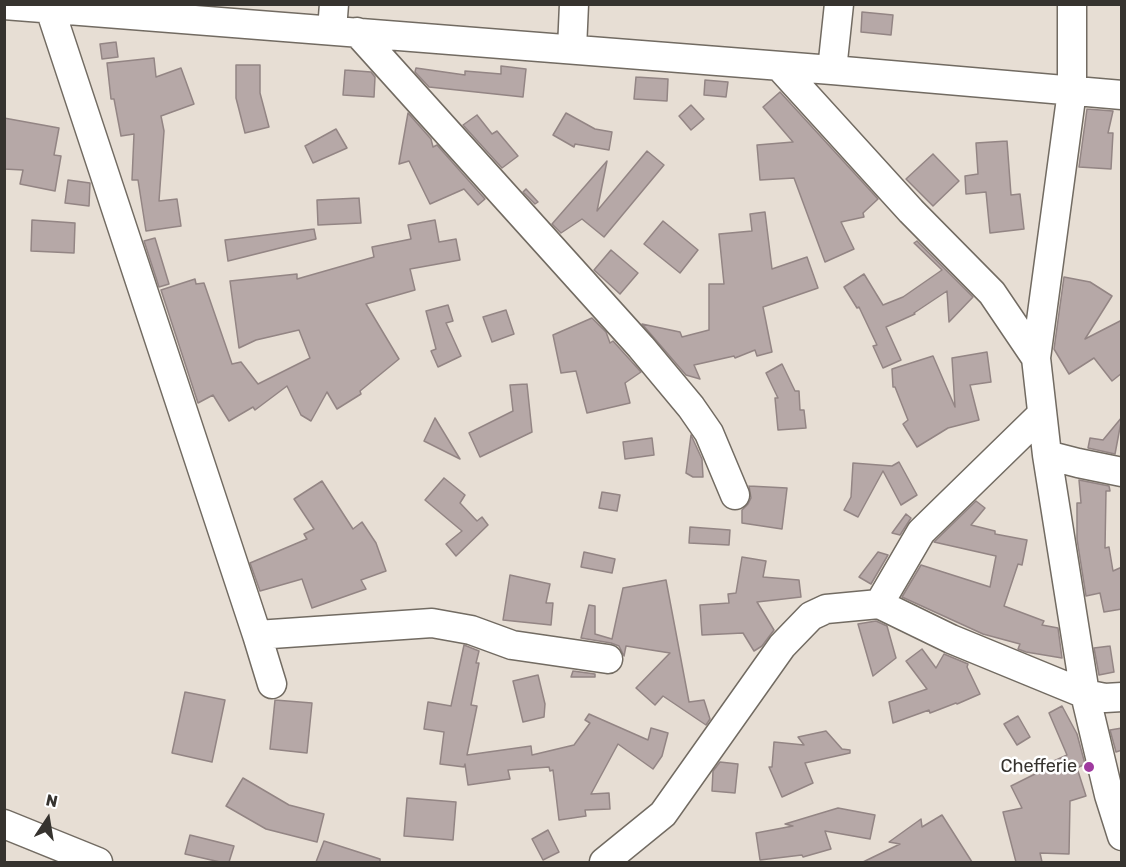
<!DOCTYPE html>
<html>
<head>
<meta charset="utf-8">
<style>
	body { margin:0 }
	#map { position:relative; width:1126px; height:867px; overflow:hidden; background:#e7ded4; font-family:Rubik,sans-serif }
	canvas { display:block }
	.frame { position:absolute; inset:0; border:6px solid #36332f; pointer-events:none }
	.north { position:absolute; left:18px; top:789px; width:60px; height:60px; -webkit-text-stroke:4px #fff; paint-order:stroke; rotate:12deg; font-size:16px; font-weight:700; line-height:24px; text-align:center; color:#36332f }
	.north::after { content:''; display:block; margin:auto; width:21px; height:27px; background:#36332f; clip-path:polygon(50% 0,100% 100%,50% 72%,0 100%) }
</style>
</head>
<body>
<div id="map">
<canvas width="1126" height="867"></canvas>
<div class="frame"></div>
<div class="north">N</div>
</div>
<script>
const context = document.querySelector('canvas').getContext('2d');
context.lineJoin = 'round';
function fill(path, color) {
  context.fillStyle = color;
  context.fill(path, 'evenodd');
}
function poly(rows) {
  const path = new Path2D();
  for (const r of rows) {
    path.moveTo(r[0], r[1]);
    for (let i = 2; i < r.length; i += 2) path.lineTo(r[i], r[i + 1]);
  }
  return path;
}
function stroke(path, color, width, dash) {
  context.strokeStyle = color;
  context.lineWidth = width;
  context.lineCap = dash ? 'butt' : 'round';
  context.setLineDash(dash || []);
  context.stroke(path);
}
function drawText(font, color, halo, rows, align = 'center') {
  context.font = font + ' Rubik,sans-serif';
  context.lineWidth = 5;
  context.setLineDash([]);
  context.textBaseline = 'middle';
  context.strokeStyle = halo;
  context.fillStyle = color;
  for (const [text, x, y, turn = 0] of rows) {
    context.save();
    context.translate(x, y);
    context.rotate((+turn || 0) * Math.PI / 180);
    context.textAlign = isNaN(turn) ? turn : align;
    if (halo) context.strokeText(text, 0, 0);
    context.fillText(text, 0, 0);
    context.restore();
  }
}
const building = poly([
	[862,12,893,15,891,35,861,32,862,12],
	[116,42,118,57,102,59,100,44,116,42],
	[154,58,156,77,181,68,194,104,161,116,164,131,159,201,177,199,181,226,146,231,138,180,132,180,134,134,121,136,114,99,111,99,107,63,154,58],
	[236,65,260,65,260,93,269,127,245,133,236,98,236,65],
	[501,66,526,69,523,97,429,87,415,72,416,68,465,75,465,71,501,74,501,66],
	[345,70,371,72,375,77,374,97,343,95,345,70],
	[636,77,668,79,667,101,634,99,636,77],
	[705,80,728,82,726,97,704,95,705,80],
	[780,92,878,199,863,213,864,217,841,222,854,249,825,262,794,178,760,180,757,145,793,142,763,107,780,92],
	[691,105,704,119,691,130,679,116,691,105],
	[1087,109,1113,111,1108,133,1113,133,1111,169,1079,167,1087,109],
	[408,113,431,139,433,147,437,145,485,199,478,205,464,189,430,204,409,161,399,164,408,113],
	[566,113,595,129,612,132,609,150,575,144,574,147,553,135,566,113],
	[477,115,492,134,497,131,518,156,502,168,463,125,477,115],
	[4,118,59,128,54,155,61,156,55,191,20,184,23,170,4,169,4,118],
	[336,129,347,148,313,163,305,146,336,129],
	[1007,141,1011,195,1020,194,1024,229,990,233,986,192,966,194,965,176,978,174,976,143,1007,141],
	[647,151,664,165,604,237,582,219,561,233,552,224,607,161,597,211,647,151],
	[933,154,959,181,933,206,906,179,933,154],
	[68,180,90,183,89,206,65,203,68,180],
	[526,189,538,202,535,204,523,192,526,189],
	[359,198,361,223,318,225,317,200,359,198],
	[765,212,772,269,807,257,818,288,763,307,772,352,757,356,755,350,735,358,734,356,694,365,700,379,686,375,642,324,680,332,682,337,709,330,709,284,724,284,719,234,752,231,750,214,765,212],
	[32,220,75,223,74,253,31,251,32,220],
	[435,220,439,242,456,239,460,260,410,269,415,290,366,304,399,359,360,391,361,394,337,409,327,392,311,421,301,415,287,386,255,410,253,407,229,421,213,395,198,403,161,290,195,279,196,284,204,283,232,364,241,362,258,384,310,358,299,330,256,340,239,348,230,281,297,274,297,279,374,257,372,247,411,239,408,225,435,220],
	[663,221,698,250,680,273,644,244,663,221],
	[314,229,316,239,228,261,225,240,314,229],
	[155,238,169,284,159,287,144,241,155,238],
	[917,241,973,297,949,322,947,291,914,313,915,314,886,327,901,360,883,368,873,346,877,345,859,307,857,308,844,287,864,274,883,305,903,297,942,270,914,243,917,241],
	[611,250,638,273,620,294,594,270,611,250],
	[1064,277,1090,282,1112,296,1085,339,1122,320,1122,373,1112,381,1094,358,1069,374,1054,349,1064,277],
	[448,305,453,321,446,323,461,356,438,367,431,351,436,349,426,311,448,305],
	[506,310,514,334,492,342,483,317,506,310],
	[592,318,606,332,610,343,613,341,641,372,625,383,630,403,587,413,576,371,561,373,553,335,592,318],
	[987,352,991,382,970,385,979,420,948,428,917,447,903,424,908,420,895,387,893,387,892,369,933,356,955,407,952,358,987,352],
	[782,364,795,391,799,391,800,410,804,410,806,428,778,430,775,398,778,398,766,373,782,364],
	[527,384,532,432,480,457,469,433,513,411,510,385,527,384],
	[1122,417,1115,454,1088,448,1090,438,1103,440,1122,417],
	[435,418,460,459,424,441,435,418],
	[691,435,702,459,703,477,693,477,686,473,691,435],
	[652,438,654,455,625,459,623,442,652,438],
	[899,462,917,495,901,505,883,471,858,517,844,510,851,497,853,463,892,466,899,462],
	[444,478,465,495,460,503,477,521,482,517,488,525,456,556,446,544,462,531,425,500,444,478],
	[1079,480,1109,486,1110,491,1106,491,1105,548,1109,547,1113,571,1122,567,1122,609,1104,612,1100,593,1086,596,1077,539,1077,503,1081,503,1079,480],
	[322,481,353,529,362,522,376,543,386,571,361,580,366,589,312,608,302,579,260,591,250,563,307,539,304,534,314,529,294,499,322,481],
	[749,486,787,488,782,529,742,523,742,510,748,504,751,498,749,486],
	[602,492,620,495,617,511,599,508,602,492],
	[976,501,985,508,971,525,995,531,995,534,1027,540,1022,565,1018,564,1004,606,1044,621,1042,625,1058,628,1062,658,1026,652,1018,649,1020,644,983,634,902,597,921,565,990,587,996,556,934,542,976,501],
	[906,514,911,518,900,535,892,533,906,514],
	[690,527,730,530,729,545,689,543,690,527],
	[584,552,615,559,612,573,581,567,584,552],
	[878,552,888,555,871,584,859,577,878,552],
	[742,557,766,561,763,577,799,580,801,597,757,602,774,630,762,646,754,651,743,633,702,635,700,605,729,603,728,594,736,593,742,557],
	[510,575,550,584,546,603,553,603,551,625,503,620,510,575],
	[666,580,689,702,704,700,710,719,706,725,663,696,655,705,636,688,670,653,626,646,624,656,619,646,611,643,581,638,589,605,595,606,595,634,612,639,623,588,666,580],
	[876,621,887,626,896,658,873,676,858,624,876,621],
	[464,645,479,651,476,663,479,663,471,705,477,706,467,755,531,746,532,755,574,745,590,723,585,720,589,714,648,740,651,728,668,733,662,756,653,769,618,744,591,794,609,793,610,809,585,810,586,816,559,820,553,770,550,771,549,767,508,770,510,779,468,785,465,764,464,767,440,764,444,732,424,729,428,702,451,706,464,645],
	[1110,646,1114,672,1099,675,1094,648,1110,646],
	[922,649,936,668,944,654,968,664,967,667,980,694,957,704,956,703,930,713,929,710,893,723,889,702,927,689,906,661,922,649],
	[573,671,595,674,595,677,571,677,573,671],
	[538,675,545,704,544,717,523,722,513,681,538,675],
	[185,692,225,700,212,762,172,753,185,692],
	[275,700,312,703,307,753,270,749,275,700],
	[1062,706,1077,734,1085,764,1077,768,1086,796,1070,801,1069,854,1040,853,1042,862,1016,862,1003,812,1022,808,1011,786,1047,768,1045,765,1067,755,1049,713,1062,706],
	[1018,716,1030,737,1017,745,1004,724,1018,716],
	[1122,728,1122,750,1116,752,1110,730,1122,728],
	[826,731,842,749,850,750,850,753,805,763,813,783,782,797,769,767,772,767,774,742,804,745,798,737,826,731],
	[720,762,738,764,735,793,712,791,713,771,720,762],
	[243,778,289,805,324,814,317,842,266,829,226,806,243,778],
	[407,798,456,802,453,840,404,836,407,798],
	[838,808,875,815,870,839,825,831,831,849,803,857,802,855,760,860,756,833,793,826,785,824,838,808],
	[942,815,972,862,863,862,900,844,889,842,921,819,922,827,942,815],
	[548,830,559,852,543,860,532,839,548,830],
	[190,835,234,846,229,862,220,862,185,854,190,835],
	[324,841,380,859,380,862,316,862,324,841]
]);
const minor = poly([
	[4,5,832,70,1122,95],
	[50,9,257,635,272,684],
	[332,30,334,4],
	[357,32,641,347,691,407,709,433,735,495],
	[572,49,574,4],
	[780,67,911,211,992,293,1036,358,1047,455,1085,694,1109,795,1122,836],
	[832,70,839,4],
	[1036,358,1072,91,1072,4],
	[1047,455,1078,463,1122,472],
	[879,604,921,532,1042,414],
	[257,635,432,623,471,630,512,645,608,659],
	[4,824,98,862],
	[604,862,663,814,782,646,811,616,826,609,879,604,951,639,1085,694,1105,698,1122,697]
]);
const markers = [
	[1089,767,6,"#9f3a9f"]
];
const poiNames = [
	["Chefferie",1077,767]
];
fill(building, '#b6a8a7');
stroke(building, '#938584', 1.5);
stroke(minor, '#726b62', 31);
stroke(minor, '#fff', 28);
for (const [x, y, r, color] of markers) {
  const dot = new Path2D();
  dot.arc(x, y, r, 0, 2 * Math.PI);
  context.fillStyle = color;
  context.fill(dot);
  stroke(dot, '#fff', 2);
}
drawText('18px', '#36332f', '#fff', poiNames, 'right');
</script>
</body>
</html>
